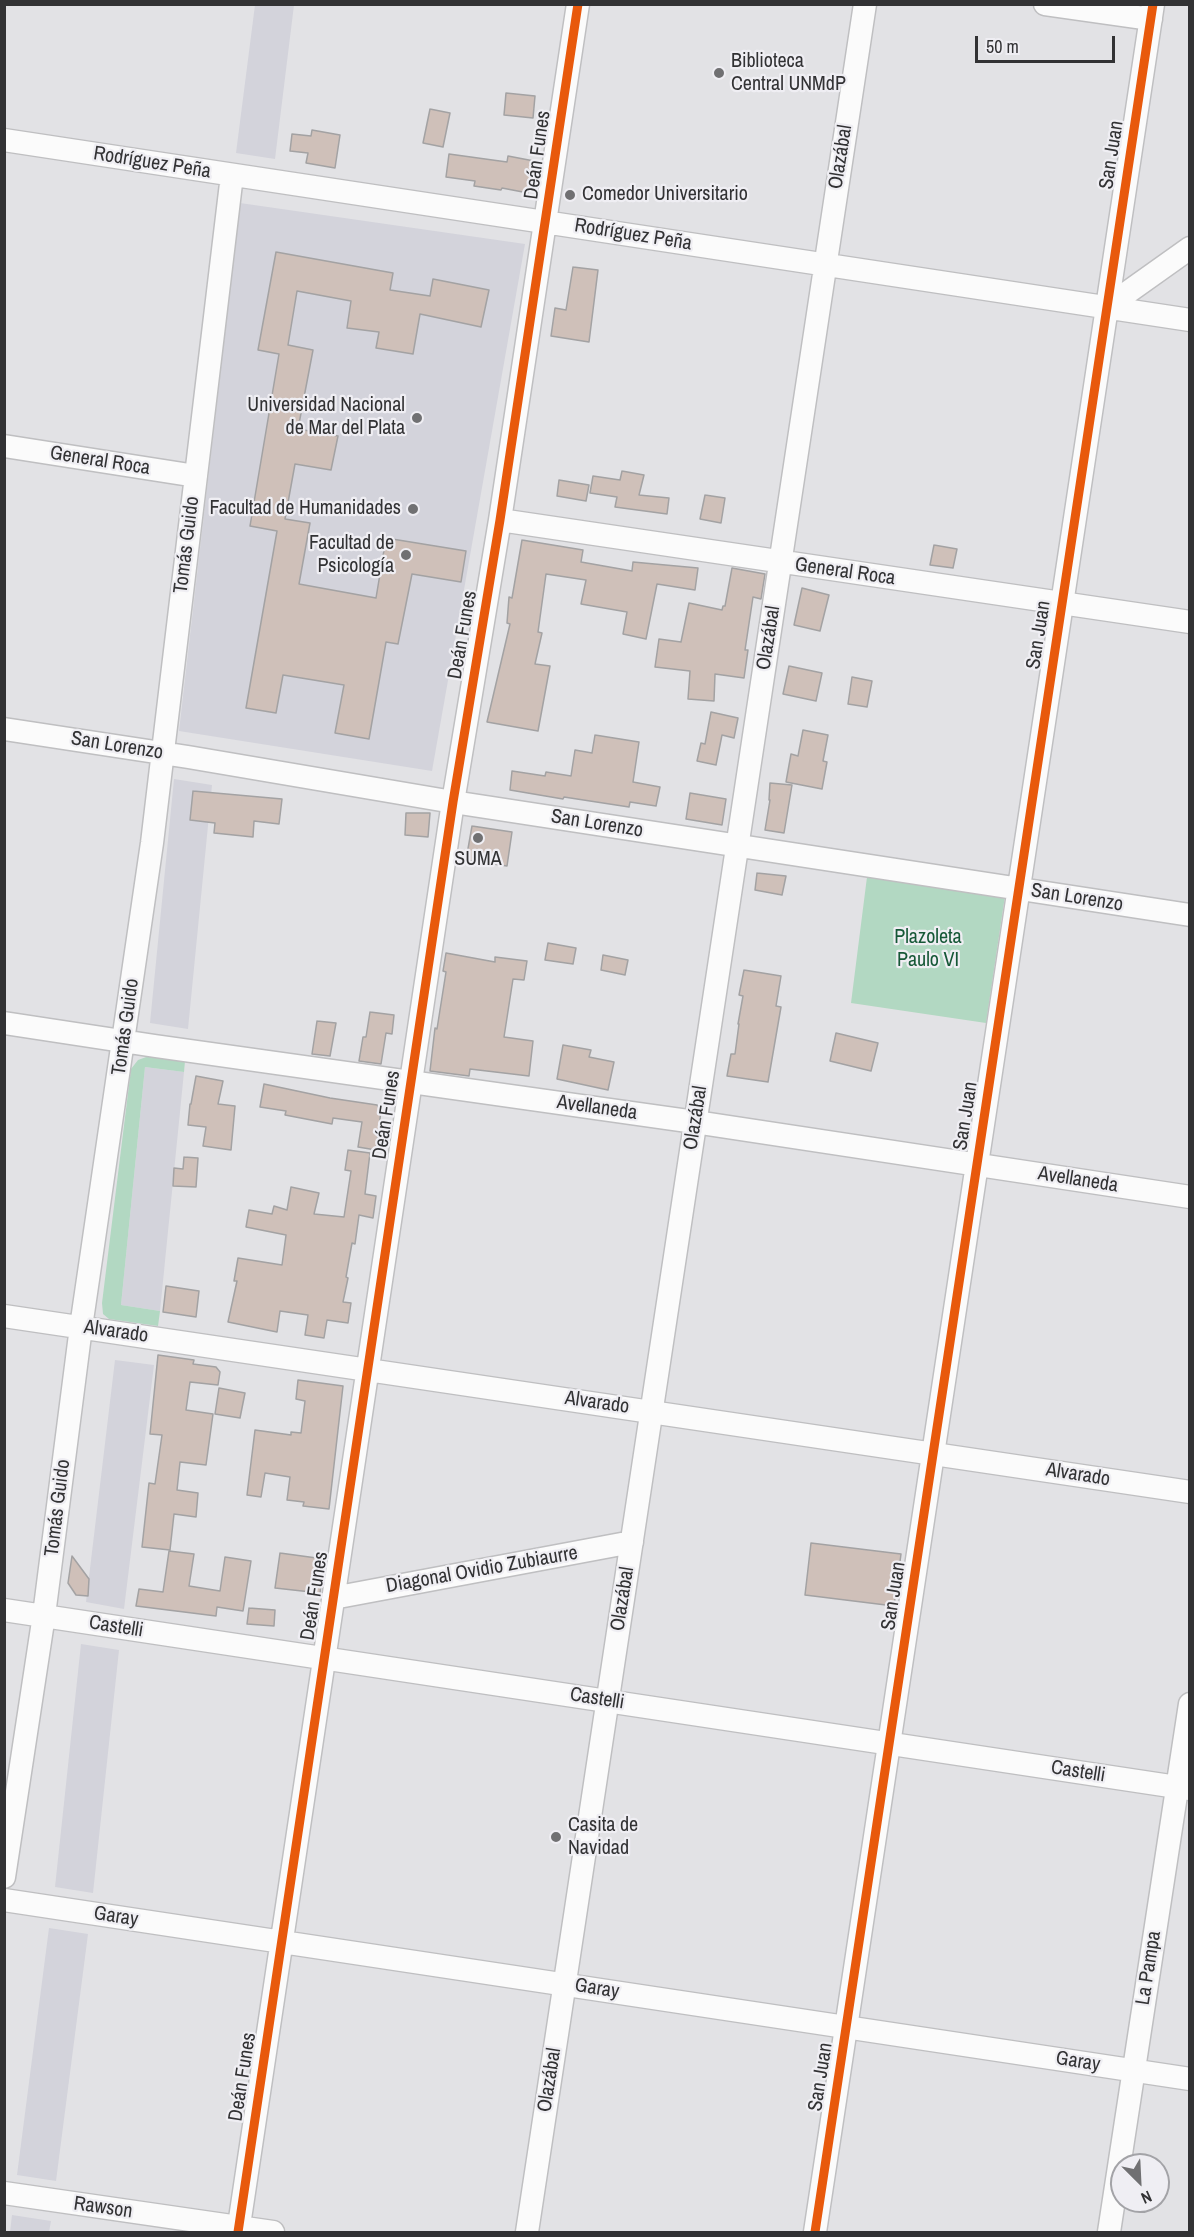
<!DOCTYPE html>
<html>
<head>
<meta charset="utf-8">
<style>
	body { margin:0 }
	#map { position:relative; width:1194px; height:2237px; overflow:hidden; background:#e2e2e5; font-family:"Archivo Narrow",sans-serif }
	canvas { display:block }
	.frame { position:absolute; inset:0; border:6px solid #323234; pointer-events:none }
	.north { position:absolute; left:1110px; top:2153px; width:60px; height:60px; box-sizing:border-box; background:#efeef3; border:2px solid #a3a3a7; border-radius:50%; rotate:156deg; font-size:16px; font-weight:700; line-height:24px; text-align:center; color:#323234 }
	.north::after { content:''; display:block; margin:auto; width:21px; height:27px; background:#707072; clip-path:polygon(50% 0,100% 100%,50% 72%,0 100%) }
	.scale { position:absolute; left:975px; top:36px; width:140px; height:27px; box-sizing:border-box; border:3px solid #323234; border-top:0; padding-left:8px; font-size:18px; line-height:21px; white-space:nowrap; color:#323234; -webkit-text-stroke:4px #efeef3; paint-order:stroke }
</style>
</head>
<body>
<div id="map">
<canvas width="1194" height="2237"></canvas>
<div class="frame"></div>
<div class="north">N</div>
<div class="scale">50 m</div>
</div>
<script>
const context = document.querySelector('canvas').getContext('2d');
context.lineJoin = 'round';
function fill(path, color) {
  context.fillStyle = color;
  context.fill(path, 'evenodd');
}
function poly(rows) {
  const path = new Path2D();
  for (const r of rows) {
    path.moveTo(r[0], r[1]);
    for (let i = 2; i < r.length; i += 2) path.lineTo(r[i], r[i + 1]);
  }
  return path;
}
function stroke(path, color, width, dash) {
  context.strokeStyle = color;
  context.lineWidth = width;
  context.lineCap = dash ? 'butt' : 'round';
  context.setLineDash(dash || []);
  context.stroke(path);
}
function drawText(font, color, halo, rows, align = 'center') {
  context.font = font + ' "Archivo Narrow",sans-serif';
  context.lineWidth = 4.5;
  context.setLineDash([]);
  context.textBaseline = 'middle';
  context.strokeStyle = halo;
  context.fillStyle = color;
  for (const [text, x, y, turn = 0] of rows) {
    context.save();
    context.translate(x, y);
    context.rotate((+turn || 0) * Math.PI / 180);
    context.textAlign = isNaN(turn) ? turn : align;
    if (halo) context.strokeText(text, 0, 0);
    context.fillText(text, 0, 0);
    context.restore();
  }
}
const built = poly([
	[255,5,294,5,275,159,236,153],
	[240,203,525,244,432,771,179,731],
	[174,779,212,785,188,1029,150,1023],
	[145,1067,184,1072,160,1311,121,1305],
	[115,1360,154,1365,124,1609,86,1602],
	[81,1644,119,1650,93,1893,55,1887],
	[49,1928,88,1934,56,2181,17,2175],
	[12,2215,51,2221,49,2232,10,2232]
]);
const green = poly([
	[867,877,1005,896,986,1023,851,1003],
	[149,1056,185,1061,184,1072,145,1067,121,1305,160,1311,158,1326,109,1319,103,1314,102,1303,131,1069,138,1060]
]);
const building = poly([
	[506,93,535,96,533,118,504,115,506,93],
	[430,109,450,113,443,147,423,143,430,109],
	[312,130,340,135,335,168,306,163,308,153,290,151,292,134,311,136,312,130],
	[449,154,507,162,508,156,534,161,528,193,502,188,501,190,474,186,475,181,446,177,449,154],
	[276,252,393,273,390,290,430,296,433,279,489,290,481,327,420,314,413,354,376,348,379,332,347,328,351,301,297,291,288,345,313,350,298,429,338,436,331,470,295,464,285,519,310,523,299,584,376,598,386,538,466,551,461,582,412,574,398,644,386,642,369,739,335,733,344,685,283,675,276,713,246,708,277,531,250,526,279,354,258,350,276,252],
	[573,267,598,270,589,342,551,336,555,308,566,310,573,267],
	[622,471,644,475,639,495,669,498,667,514,615,507,617,497,590,493,593,476,620,480,622,471],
	[559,480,589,485,586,501,557,496,559,480],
	[705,495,725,498,721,523,700,519,705,495],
	[522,540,583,550,581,562,632,571,633,562,698,568,695,590,657,584,646,639,623,634,627,612,581,604,586,580,546,574,538,632,542,633,535,664,550,666,538,731,487,722,510,624,507,623,509,597,512,598,522,540],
	[934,545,957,549,953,568,930,565,934,545],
	[732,568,765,574,761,599,753,597,745,650,748,650,744,678,715,674,714,701,688,699,690,671,655,667,659,639,681,642,689,603,722,610,723,606,725,606,732,568],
	[802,588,829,595,820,631,794,625,802,588],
	[789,666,822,673,816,701,783,694,789,666],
	[852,677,872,681,867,707,848,704,852,677],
	[711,712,738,718,734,738,722,735,716,765,697,761,701,743,705,744,711,712],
	[803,730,828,735,823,761,827,762,822,789,786,782,791,754,798,756,803,730],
	[595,735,639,742,633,782,660,787,656,806,630,802,629,807,564,797,563,799,510,790,512,771,545,776,546,772,571,776,575,750,592,753,595,735],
	[770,783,792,785,784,833,765,830,770,800,769,800,770,783],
	[193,791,282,799,279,824,254,821,253,837,214,833,215,823,190,820,193,791],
	[690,793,726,799,722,825,686,819,690,793],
	[406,813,430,813,428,837,405,835,406,813],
	[472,826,512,832,507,866,466,860,472,826],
	[757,873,786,876,782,895,755,890,757,873],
	[548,943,576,948,573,964,545,960,548,943],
	[446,953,495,962,495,957,527,961,524,980,513,979,504,1037,533,1041,529,1076,470,1069,469,1076,430,1071,435,1028,437,1029,446,972,443,971,446,953],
	[603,955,628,960,625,975,601,970,603,955],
	[744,970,781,976,776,1006,781,1007,768,1082,727,1076,731,1054,735,1054,739,1024,738,1024,743,996,739,995,744,970],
	[370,1012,394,1015,392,1034,386,1033,381,1064,359,1061,363,1037,366,1037,370,1012],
	[317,1021,336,1023,330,1056,312,1054,317,1021],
	[836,1033,878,1043,871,1071,830,1061,836,1033],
	[563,1045,591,1050,589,1057,614,1062,608,1090,557,1079,563,1045],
	[196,1076,223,1081,218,1104,235,1106,231,1150,203,1146,206,1127,188,1125,190,1104,191,1104,196,1076],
	[264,1084,330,1098,377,1105,381,1111,376,1150,358,1147,362,1122,333,1118,332,1124,285,1115,286,1111,260,1107,264,1084],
	[348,1150,370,1153,365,1194,376,1196,373,1218,359,1215,355,1244,352,1243,346,1277,348,1278,343,1302,351,1303,348,1323,327,1320,324,1338,305,1335,308,1315,280,1311,277,1332,228,1322,237,1281,234,1281,238,1258,282,1265,286,1235,246,1227,249,1210,272,1214,274,1206,287,1210,291,1187,319,1193,314,1214,344,1217,351,1171,345,1170,348,1150],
	[184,1157,198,1158,196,1187,173,1186,174,1168,183,1169,184,1157],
	[166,1286,199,1291,196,1317,163,1312,166,1286],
	[158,1355,194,1360,193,1364,216,1367,220,1372,218,1385,190,1382,186,1410,213,1414,206,1465,180,1462,177,1490,198,1493,196,1517,174,1514,170,1550,142,1547,149,1483,155,1484,162,1435,150,1434,158,1355],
	[298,1380,343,1386,329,1509,303,1506,304,1502,287,1500,290,1477,265,1473,261,1497,247,1495,255,1430,291,1435,291,1432,301,1433,305,1401,296,1399,298,1380],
	[219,1388,245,1393,240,1418,215,1414,219,1388],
	[811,1543,901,1554,894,1606,805,1595,811,1543],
	[169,1551,194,1554,189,1586,220,1591,225,1557,251,1561,243,1611,217,1607,216,1616,136,1606,139,1589,163,1592,169,1551],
	[280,1553,324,1559,320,1593,275,1588,280,1553],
	[72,1556,89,1579,88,1596,76,1595,68,1583,72,1556],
	[249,1608,275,1610,274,1626,247,1624,249,1608]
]);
const minor = poly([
	[1045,4,1151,19],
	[4,140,1190,320],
	[1107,307,1190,248],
	[4,446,196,476],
	[500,520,1190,622],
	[4,729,188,757,453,802,1190,915],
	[4,1023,155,1046,695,1122,1190,1197],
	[4,1316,1190,1492],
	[333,1598,632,1542],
	[4,1610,1190,1789],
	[4,1877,44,1615,81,1327,152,843,232,175],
	[4,1900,1190,2079],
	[4,2193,273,2232],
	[238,2232,453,802,500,520,578,4],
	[527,2232,865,4],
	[815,2232,1153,4],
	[1109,2232,1190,1704]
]);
const cycleway = poly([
	[238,2232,453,802,500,520,578,4],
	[815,2232,1153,4]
]);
const markers = [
	[719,73,6,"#707072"],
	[570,195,6,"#707072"],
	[417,418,6,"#707072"],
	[413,509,6,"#707072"],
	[406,555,6,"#707072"],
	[478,838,6,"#707072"],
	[556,1837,6,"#707072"]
];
const poiNames = [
	["Biblioteca",731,62],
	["Central UNMdP",731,85],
	["Comedor Universitario",582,195],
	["Universidad Nacional",405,406,"right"],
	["de Mar del Plata",405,429,"right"],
	["Facultad de Humanidades",401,509,"right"],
	["Facultad de",394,544,"right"],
	["Psicología",394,567,"right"],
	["SUMA",478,860,"center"],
	["Casita de",568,1826],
	["Navidad",568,1849]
];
const streetNames = [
	["Deán Funes",538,155,-82],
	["San Juan",1112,155,-81],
	["Olazábal",841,157,-81],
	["Rodríguez Peña",152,163,9],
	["Rodríguez Peña",633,235,9],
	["General Roca",100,461,9],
	["Tomás Guido",187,545,-83],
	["General Roca",845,572,8],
	["Deán Funes",463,635,-80],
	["San Juan",1039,635,-81],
	["Olazábal",769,638,-81],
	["San Lorenzo",117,746,9],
	["San Lorenzo",597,824,9],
	["San Lorenzo",1077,898,9],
	["Tomás Guido",126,1027,-82],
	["Avellaneda",597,1108,8],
	["Deán Funes",387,1115,-81],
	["San Juan",966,1116,-81],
	["Olazábal",696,1118,-81],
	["Avellaneda",1078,1180,9],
	["Alvarado",116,1332,8],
	["Alvarado",597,1403,8],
	["Alvarado",1078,1475,9],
	["Tomás Guido",58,1508,-83],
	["Diagonal Ovidio Zubiaurre",482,1570,-10],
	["Deán Funes",315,1596,-81],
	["San Juan",894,1596,-81],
	["Olazábal",623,1599,-81],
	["Castelli",116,1627,9],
	["Castelli",597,1699,9],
	["Castelli",1078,1772,9],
	["Garay",116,1917,9],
	["La Pampa",1149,1968,-81],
	["Garay",597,1989,9],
	["Garay",1078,2062,9],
	["Deán Funes",243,2077,-81],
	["San Juan",821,2077,-81],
	["Olazábal",550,2080,-81],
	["Rawson",103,2208,8]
];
const parkNames = [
	["Plazoleta",928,938],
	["Paulo VI",928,961]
];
fill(built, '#d3d3db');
fill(green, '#b2d8c2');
fill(building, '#cfc0b9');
stroke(building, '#a3a2a3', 1.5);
stroke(minor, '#bfbfc1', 25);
stroke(minor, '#fbfbfb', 22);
stroke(cycleway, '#e8590c', 9);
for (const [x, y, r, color] of markers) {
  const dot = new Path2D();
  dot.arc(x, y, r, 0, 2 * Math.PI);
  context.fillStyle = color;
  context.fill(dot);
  stroke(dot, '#efeef3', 2);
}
drawText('20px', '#323234', '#efeef3', poiNames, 'left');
drawText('20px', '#323234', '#efeef3', streetNames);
drawText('20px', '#165837', '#efeef3', parkNames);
</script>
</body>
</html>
